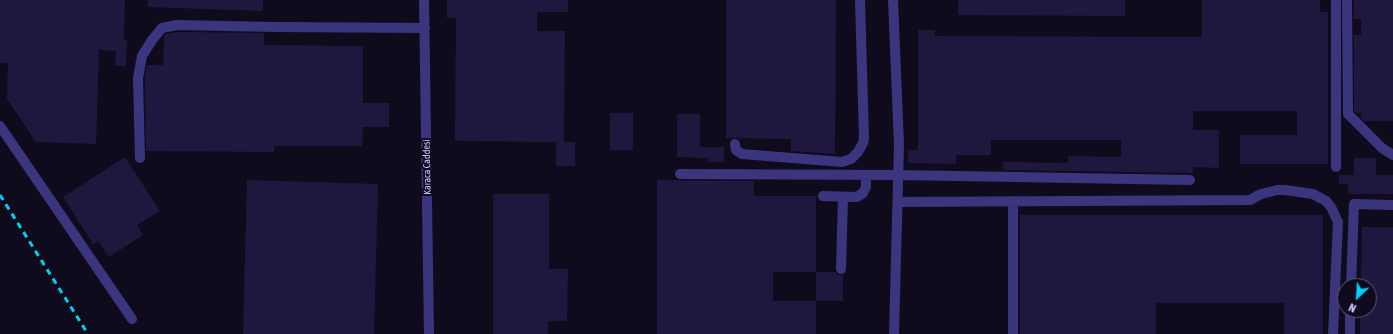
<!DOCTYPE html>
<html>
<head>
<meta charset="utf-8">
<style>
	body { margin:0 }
	#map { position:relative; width:1393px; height:334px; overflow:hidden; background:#0f0b1d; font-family:"Asap Condensed",sans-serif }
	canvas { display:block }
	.north { position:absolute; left:1337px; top:278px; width:40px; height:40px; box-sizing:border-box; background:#0f0b1d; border:1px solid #5c5677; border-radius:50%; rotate:205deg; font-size:11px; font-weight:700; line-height:16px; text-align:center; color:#d0c7ff }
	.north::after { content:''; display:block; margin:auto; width:14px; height:18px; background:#00d0f2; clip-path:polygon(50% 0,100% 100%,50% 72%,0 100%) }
</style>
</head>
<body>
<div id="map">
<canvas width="1393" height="334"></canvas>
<div class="north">N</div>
</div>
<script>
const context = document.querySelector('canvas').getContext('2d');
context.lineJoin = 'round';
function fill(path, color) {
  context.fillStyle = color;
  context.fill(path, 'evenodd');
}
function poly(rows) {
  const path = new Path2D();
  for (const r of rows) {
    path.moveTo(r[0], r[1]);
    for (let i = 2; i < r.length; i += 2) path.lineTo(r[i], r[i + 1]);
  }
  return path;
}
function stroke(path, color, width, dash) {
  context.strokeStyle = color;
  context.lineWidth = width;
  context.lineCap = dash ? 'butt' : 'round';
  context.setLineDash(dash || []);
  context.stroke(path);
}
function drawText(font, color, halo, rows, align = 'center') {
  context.font = font + ' "Asap Condensed",sans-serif';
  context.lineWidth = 4;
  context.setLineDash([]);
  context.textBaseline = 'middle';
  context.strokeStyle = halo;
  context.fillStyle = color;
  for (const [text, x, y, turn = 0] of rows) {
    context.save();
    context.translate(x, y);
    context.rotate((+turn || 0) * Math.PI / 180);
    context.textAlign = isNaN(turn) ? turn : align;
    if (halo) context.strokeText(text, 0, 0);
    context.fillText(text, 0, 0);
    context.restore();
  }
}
const building = poly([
	[0,0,125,0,124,40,127,40,126,66,115,66,116,51,99,50,96,144,36,142,7,99,8,63,0,63],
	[148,0,263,0,263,11,148,7],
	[447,0,568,0,568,12,537,12,537,31,565,31,564,142,575,142,575,166,556,166,556,142,455,141,456,18,447,18],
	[726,0,836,0,835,154,791,151,791,139,726,138],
	[958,0,1125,0,1125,16,958,15],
	[1202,0,1320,0,1320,12,1328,12,1328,164,1240,164,1240,135,1297,135,1297,111,1193,111,1193,130,1219,130,1219,168,1193,167,1193,173,1003,170,1003,162,1068,163,1068,156,1121,157,1121,140,991,140,991,155,956,155,956,164,908,163,908,150,918,150,918,30,935,30,935,36,1202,37],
	[1354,0,1393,0,1393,121,1364,121,1361,118,1361,113,1356,113,1354,111,1354,35,1361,35,1361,19,1354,19],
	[178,32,264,33,264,45,363,46,363,103,389,103,389,127,363,127,362,146,274,146,274,152,146,151,145,78,147,65,163,65,164,36,166,34],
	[610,113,633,113,633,150,610,150],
	[677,114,700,114,700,147,724,147,724,162,708,162,708,158,677,157],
	[125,157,160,211,137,225,143,235,109,257,98,241,93,244,63,197],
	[1354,158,1376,158,1376,175,1393,175,1393,194,1348,194,1348,184,1339,184,1339,175,1354,175],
	[247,180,378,184,374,334,243,334],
	[657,180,754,181,754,196,816,196,816,272,773,272,773,301,816,301,816,334,657,334],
	[493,194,549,194,549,269,568,269,567,321,548,321,548,334,493,334],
	[1020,215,1323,215,1323,334,1284,334,1284,303,1156,303,1156,334,1020,334],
	[1362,227,1393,227,1393,334,1360,334,1360,310,1369,310,1369,286,1361,286],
	[816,272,835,272,838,275,843,275,843,301,816,301]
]);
const minor = poly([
	[424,0,429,334],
	[893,0,899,145,894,334],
	[1336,0,1336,167],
	[1347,0,1348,114,1382,148,1393,155],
	[0,126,132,319],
	[735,144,736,150,742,154,842,162,851,159,858,152,863,143,864,138,860,0],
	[140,158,138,78,142,56,152,40,162,28,177,25,275,27,425,28],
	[680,174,898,175,1190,180],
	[823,196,857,197,863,193,866,187,866,175],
	[1013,201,1013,334],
	[898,202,1250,200,1261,194,1277,190,1285,190,1313,194,1326,201,1331,207,1338,222,1333,334],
	[841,269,843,197],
	[1351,286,1354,204,1393,205],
	[1350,334,1350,310]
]);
const rail = poly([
	[0,195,88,334]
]);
const streetNames = [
	["Karaca Caddesi",427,167,-91]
];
fill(building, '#20173e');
stroke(minor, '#3b357d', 10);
stroke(rail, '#00d0f2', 3, [6, 5]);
drawText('10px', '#d0c7ff', '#0f0b1d', streetNames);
</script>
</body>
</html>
